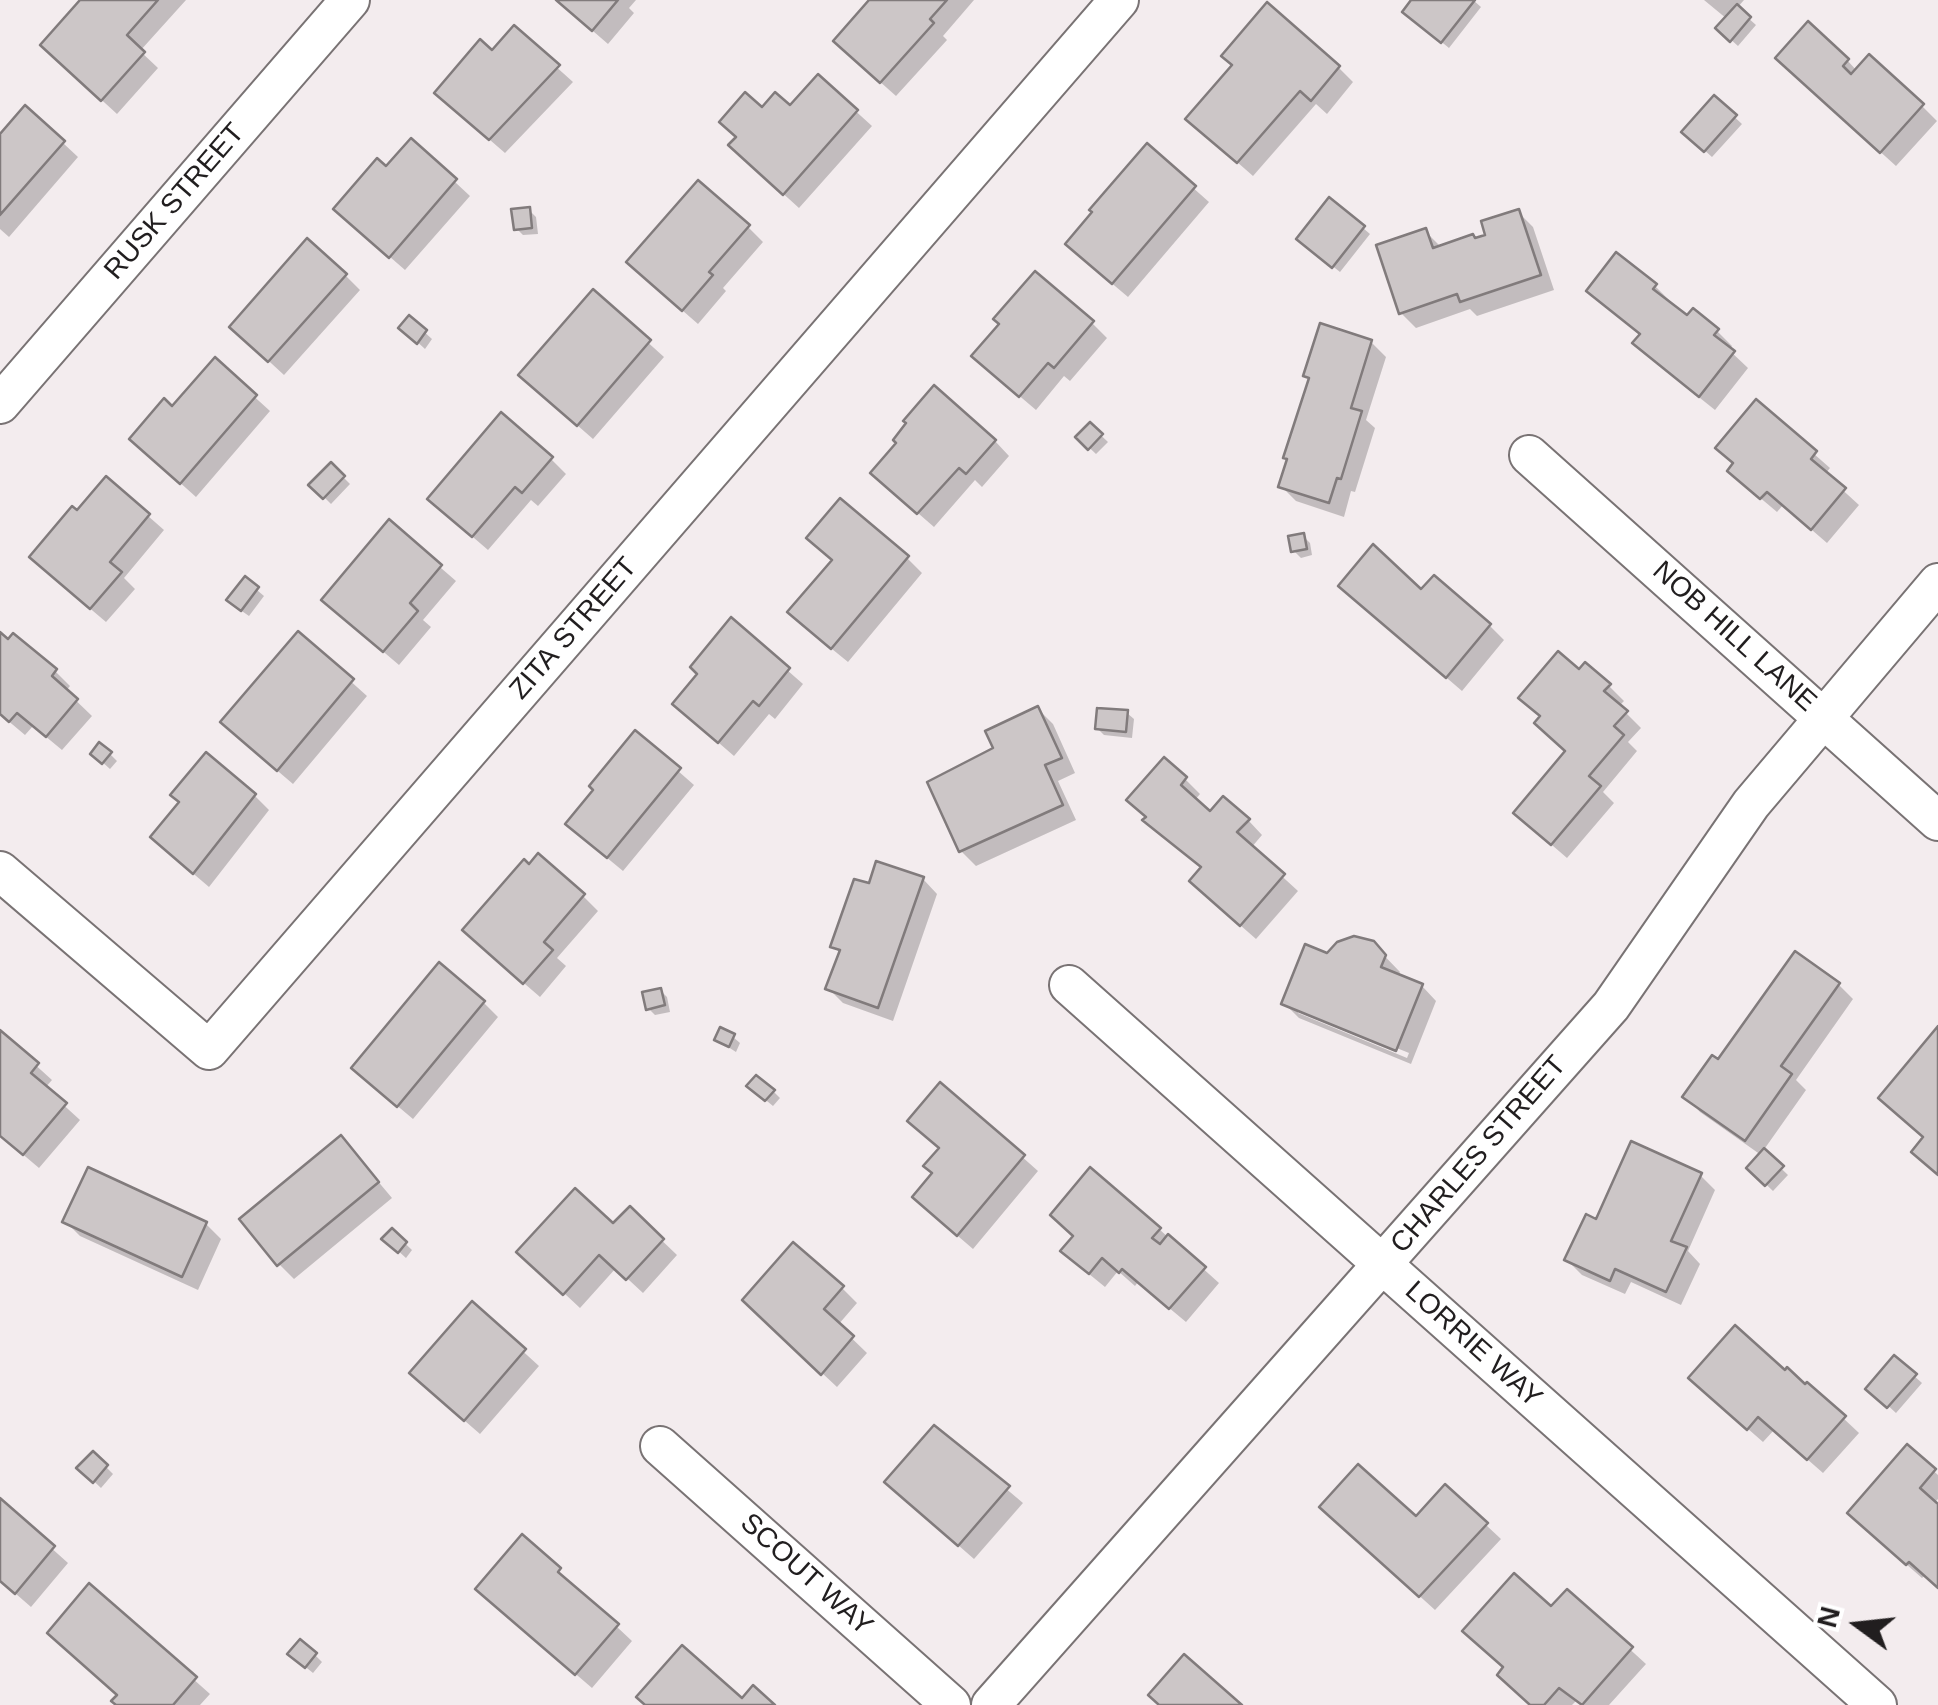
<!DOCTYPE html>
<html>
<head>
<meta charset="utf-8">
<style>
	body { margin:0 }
	#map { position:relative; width:1938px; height:1705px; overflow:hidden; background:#f3ecee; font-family:Helvetica,sans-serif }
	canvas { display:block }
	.north { position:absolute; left:1808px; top:1575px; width:100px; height:100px; -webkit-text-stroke:8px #fff; paint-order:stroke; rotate:285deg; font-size:28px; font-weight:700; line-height:40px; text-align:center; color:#211e1f }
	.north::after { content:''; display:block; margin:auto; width:35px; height:45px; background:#211e1f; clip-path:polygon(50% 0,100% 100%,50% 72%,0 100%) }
</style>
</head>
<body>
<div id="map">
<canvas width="1938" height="1705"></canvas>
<div class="north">N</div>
</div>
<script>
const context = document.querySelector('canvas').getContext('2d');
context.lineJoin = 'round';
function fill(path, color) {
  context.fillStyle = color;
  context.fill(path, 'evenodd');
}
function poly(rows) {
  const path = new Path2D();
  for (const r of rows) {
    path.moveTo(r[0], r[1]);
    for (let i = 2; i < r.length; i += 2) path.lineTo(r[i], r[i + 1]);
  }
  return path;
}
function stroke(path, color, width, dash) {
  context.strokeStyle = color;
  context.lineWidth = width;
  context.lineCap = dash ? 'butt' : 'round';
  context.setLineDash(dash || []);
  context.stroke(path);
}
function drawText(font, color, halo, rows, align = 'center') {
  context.font = font + ' Helvetica,sans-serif';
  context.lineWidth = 8;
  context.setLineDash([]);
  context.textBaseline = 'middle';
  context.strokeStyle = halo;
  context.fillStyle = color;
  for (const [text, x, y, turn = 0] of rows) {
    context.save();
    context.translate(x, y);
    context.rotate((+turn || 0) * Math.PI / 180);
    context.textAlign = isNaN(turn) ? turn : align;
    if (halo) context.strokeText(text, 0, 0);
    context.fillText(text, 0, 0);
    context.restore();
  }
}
const shadow = poly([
	[84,0,186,0,140,51,158,68,117,114,58,60],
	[557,0,636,0,629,8,634,13,608,44],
	[873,0,974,0,943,36,947,40,896,96,851,56],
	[1414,0,1473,0,1481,7,1449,48,1412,18],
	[1704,0,1744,0,1737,8,1756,25,1738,46,1718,28,1727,19],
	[514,29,573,82,505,153,452,107],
	[1847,60,1857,71,1922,106,1937,121,1896,166,1793,73],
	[1339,68,1353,82,1327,114,1316,104,1253,176,1204,133],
	[818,77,872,126,799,208,746,160,762,111,790,108],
	[1714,98,1742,124,1712,157,1684,132],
	[0,137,63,143,78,157,9,237,0,229],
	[411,141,470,196,405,270,351,223,387,170],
	[1147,147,1209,202,1128,297,1083,259],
	[529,210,536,217,538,234,523,235,516,228],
	[1518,212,1533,227,1554,290,1477,316,1470,309,1416,328,1401,313,1425,231,1440,246,1476,241,1488,236],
	[748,227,763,242,723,288,726,291,698,324,644,277],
	[1363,228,1370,234,1340,272,1306,245],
	[345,275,360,290,284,375,247,341],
	[1655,286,1670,301,1668,303,1688,319,1717,331,1732,346,1729,350,1748,368,1715,410,1650,358,1635,343,1641,336,1589,291],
	[593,293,664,357,593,439,537,390],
	[409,318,432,339,425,349,401,327],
	[1092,323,1107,338,1070,381,1064,376,1036,410,989,370],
	[1371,342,1386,357,1366,420,1375,428,1355,492,1351,491,1344,517,1296,501,1281,486],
	[215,361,270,411,196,497,147,453,172,409],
	[1756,403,1830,468,1825,474,1859,505,1827,543,1783,505,1777,512,1745,485],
	[1090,425,1108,442,1096,454,1078,437],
	[995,441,1009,456,982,487,975,480,934,527,888,487],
	[551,459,566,474,538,506,531,500,488,550,445,513],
	[331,465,350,484,331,504,312,485],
	[107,480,164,530,124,578,135,589,106,622,47,572,77,514],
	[389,523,456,581,423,620,431,627,399,665,339,614],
	[1303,536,1310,543,1312,555,1301,558,1294,551],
	[907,558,922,573,848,662,805,627],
	[245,580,264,596,249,616,236,607],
	[1421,593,1490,626,1504,640,1462,691,1356,600],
	[731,621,803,684,775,719,769,714,734,756,690,718,700,674],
	[298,634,367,696,293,784,238,737],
	[0,635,55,671,70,686,66,691,92,716,62,750,33,726,25,735,0,714],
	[1579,672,1609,686,1624,701,1619,706,1641,728,1628,742,1637,751,1603,792,1614,803,1567,858,1531,827,1568,752],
	[1038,709,1053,724,1075,773,1058,781,1076,820,976,866,961,851,930,783,996,750],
	[1127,713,1134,719,1132,738,1104,735,1097,728],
	[636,734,694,785,623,871,583,838],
	[110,754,117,761,110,769,100,760],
	[1185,779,1200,794,1194,801,1210,815,1248,820,1262,835,1251,848,1298,891,1256,939,1207,896,1203,869,1146,820],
	[254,795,269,810,209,887,168,852],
	[923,879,937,894,893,1021,843,1003,828,988,841,954,833,946,870,887],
	[583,896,598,911,557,958,566,966,540,997,480,945],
	[1372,943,1400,972,1398,976,1422,986,1436,1001,1411,1064,1299,1018,1284,1003,1329,956],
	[1298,1008,1409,1053,1407,1058,1298,1013],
	[1838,984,1853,999,1796,1080,1806,1090,1763,1151,1788,1175,1773,1191,1749,1168,1761,1155,1700,1112,1686,1097,1719,1063],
	[660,990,667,997,670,1012,655,1015,648,1008],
	[483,1002,498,1017,413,1119,369,1082],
	[0,1033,52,1080,45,1088,80,1120,39,1168,0,1135],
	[733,1037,740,1043,736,1052,717,1040],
	[941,1085,1038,1171,973,1249,930,1212,941,1149],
	[773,1091,780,1098,773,1106,756,1092],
	[355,1154,392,1198,294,1279,279,1264],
	[1700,1175,1715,1190,1688,1251,1700,1264,1681,1305,1631,1282,1625,1294,1582,1275,1567,1260,1598,1222],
	[630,1210,677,1255,643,1293,616,1268,580,1308,535,1266,614,1227],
	[65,1221,206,1224,221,1239,198,1290,80,1236],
	[1159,1229,1219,1283,1186,1322,1138,1282,1135,1286,1118,1271,1105,1287,1078,1265],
	[392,1231,412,1250,406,1258,385,1239],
	[842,1288,857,1303,838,1325,867,1353,837,1387,760,1315],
	[472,1305,539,1366,480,1434,427,1388],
	[1895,1359,1922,1383,1896,1413,1869,1388],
	[1808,1385,1859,1433,1823,1473,1774,1430,1763,1442,1707,1393],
	[934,1428,1023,1503,974,1559,902,1496],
	[1908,1448,1938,1475,1938,1499,1934,1503,1938,1507,1938,1586,1925,1575,1922,1578,1865,1528],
	[93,1454,113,1474,101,1488,80,1468],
	[0,1502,68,1563,31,1607,0,1580],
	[1416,1520,1486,1525,1501,1539,1435,1610,1338,1522],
	[522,1538,632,1641,592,1688,493,1603],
	[90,1587,210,1694,200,1705,119,1705],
	[1567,1592,1646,1664,1609,1705,1581,1705,1576,1701,1572,1705,1532,1705,1551,1610],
	[315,1655,322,1662,313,1673,297,1660]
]);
const building = poly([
	[80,0,158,0,127,35,145,52,101,101,40,45,80,0],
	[556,0,618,0,592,31,556,0],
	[869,0,947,0,930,19,934,23,880,83,833,41,869,0],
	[1411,0,1475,0,1441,43,1402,12,1411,0],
	[1267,2,1340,66,1311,101,1300,91,1237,163,1185,119,1232,65,1221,56,1267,2],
	[1737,4,1751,17,1730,42,1715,28,1737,4],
	[1808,21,1849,59,1843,66,1851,74,1869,54,1924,104,1880,153,1775,58,1808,21],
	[514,25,560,65,489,140,434,93,480,39,492,50,514,25],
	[818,74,858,110,783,195,728,145,736,137,719,122,745,92,762,107,775,92,790,105,818,74],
	[1714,95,1737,115,1704,152,1681,132,1714,95],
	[25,105,65,141,0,215,0,134,25,105],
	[411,138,457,179,389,258,333,209,377,158,386,166,411,138],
	[1147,143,1196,186,1112,284,1065,244,1092,212,1089,210,1147,143],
	[698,180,750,225,709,272,713,275,682,311,626,262,698,180],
	[1329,197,1365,226,1332,268,1296,239,1329,197],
	[530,207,532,228,514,230,511,209,530,207],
	[1519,209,1541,275,1460,302,1457,294,1399,314,1376,245,1426,228,1433,248,1473,234,1475,238,1485,235,1481,221,1519,209],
	[307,238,347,274,268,362,229,327,307,238],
	[1616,252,1657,284,1653,289,1687,315,1693,308,1719,329,1714,335,1735,351,1699,397,1632,343,1640,334,1586,291,1616,252],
	[1035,271,1094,321,1054,368,1048,363,1019,397,971,356,999,324,993,319,1035,271],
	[593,289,651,340,577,426,518,375,593,289],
	[409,315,427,330,417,344,398,328,409,315],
	[1320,323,1372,340,1351,408,1362,411,1341,479,1337,478,1329,503,1278,487,1287,459,1283,458,1309,378,1303,376,1320,323],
	[215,357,257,395,180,484,129,439,164,398,172,406,215,357],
	[934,385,996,440,966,474,959,468,917,514,870,473,896,443,893,440,906,423,903,421,934,385],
	[1756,399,1817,451,1811,459,1846,488,1811,530,1767,492,1760,499,1727,471,1733,463,1715,448,1756,399],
	[501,412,553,457,522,493,515,487,472,537,427,499,501,412],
	[1090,422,1103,434,1088,450,1075,437,1090,422],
	[331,462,345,476,323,499,308,485,331,462],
	[106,476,150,514,110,562,122,572,90,609,29,557,72,506,77,510,106,476],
	[840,498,909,556,831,649,787,612,832,560,806,538,840,498],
	[389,519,442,565,410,603,418,611,383,652,321,600,389,519],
	[1304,533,1307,549,1291,552,1288,536,1304,533],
	[1373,544,1421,589,1434,575,1491,624,1446,678,1338,586,1373,544],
	[245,576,259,587,241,611,226,600,245,576],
	[731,617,790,668,759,706,753,701,718,743,672,704,697,674,690,667,731,617],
	[298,631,354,679,277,771,220,722,298,631],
	[0,632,8,639,13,633,57,669,52,676,78,699,46,737,17,713,9,722,0,714,0,632],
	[1558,651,1579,669,1585,662,1611,684,1604,691,1628,711,1614,726,1624,735,1589,776,1601,786,1551,845,1513,813,1565,751,1534,723,1540,716,1518,698,1558,651],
	[1038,706,1062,758,1045,765,1063,805,959,852,927,782,993,748,985,731,1038,706],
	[1097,708,1128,710,1126,732,1095,729,1097,708],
	[635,730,681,768,607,858,565,824,593,790,589,786,635,730],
	[99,742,112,752,102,764,90,754,99,742],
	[206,752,256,794,193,874,150,837,179,802,170,795,206,752],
	[1164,757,1187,777,1181,785,1210,811,1223,796,1250,819,1237,832,1285,874,1240,926,1189,881,1201,867,1142,820,1146,817,1126,800,1164,757],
	[538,853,585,894,544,942,553,950,523,984,462,930,524,859,529,864,538,853],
	[876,861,924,877,878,1008,825,989,840,950,830,947,854,879,869,883,876,861],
	[1354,936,1374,941,1386,955,1381,967,1423,984,1396,1051,1281,1004,1305,944,1327,953,1337,942,1354,936],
	[1795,951,1840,983,1781,1066,1792,1074,1745,1141,1682,1097,1712,1055,1718,1059,1795,951],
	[439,962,485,1001,397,1107,351,1068,439,962],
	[661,988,665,1005,646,1010,642,992,661,988],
	[1938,1026,1938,1175,1911,1152,1923,1137,1878,1098,1938,1026],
	[720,1027,735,1034,729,1047,714,1040,720,1027],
	[0,1030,39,1063,31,1073,67,1103,23,1155,0,1136,0,1030],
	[756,1075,775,1090,765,1101,746,1086,756,1075],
	[940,1082,1025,1155,957,1236,912,1197,932,1173,923,1166,939,1148,907,1121,940,1082],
	[341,1135,379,1182,277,1266,239,1219,341,1135],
	[1631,1141,1702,1173,1671,1241,1687,1247,1666,1292,1615,1269,1610,1281,1564,1260,1586,1214,1596,1219,1631,1141],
	[1764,1148,1784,1166,1765,1186,1746,1168,1764,1148],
	[88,1167,207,1222,182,1277,62,1222,88,1167],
	[1090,1167,1161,1228,1152,1238,1160,1244,1168,1234,1206,1267,1169,1309,1122,1269,1119,1273,1102,1258,1089,1274,1060,1251,1073,1236,1050,1215,1090,1167],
	[575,1188,613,1223,630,1206,664,1239,626,1280,599,1255,563,1295,516,1252,575,1188],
	[392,1228,407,1242,398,1253,381,1239,392,1228],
	[793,1242,844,1286,824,1309,854,1336,821,1375,742,1300,793,1242],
	[472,1301,526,1349,464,1421,409,1373,472,1301],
	[1735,1325,1785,1370,1787,1367,1805,1384,1807,1382,1846,1416,1807,1460,1758,1417,1747,1430,1688,1378,1735,1325],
	[1894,1355,1917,1374,1887,1408,1865,1389,1894,1355],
	[934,1425,1010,1486,958,1546,884,1482,934,1425],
	[1907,1444,1936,1469,1920,1488,1938,1504,1938,1588,1909,1562,1906,1565,1847,1513,1907,1444],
	[93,1451,108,1465,93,1483,76,1468,93,1451],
	[1358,1464,1416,1516,1445,1484,1488,1523,1419,1597,1319,1507,1358,1464],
	[0,1498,55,1546,15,1594,0,1581,0,1498],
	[522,1534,561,1568,558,1572,619,1624,575,1675,475,1589,522,1534],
	[1514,1573,1551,1606,1567,1589,1633,1647,1582,1705,1559,1688,1544,1705,1530,1705,1497,1675,1503,1667,1462,1631,1514,1573],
	[89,1583,197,1677,173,1705,116,1705,111,1701,117,1695,47,1633,89,1583],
	[300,1639,317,1653,305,1668,287,1654,300,1639],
	[682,1645,742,1698,753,1685,775,1705,645,1705,636,1697,682,1645],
	[1184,1654,1242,1705,1159,1705,1148,1695,1184,1654]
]);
const street = poly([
	[0,404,350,0],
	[1529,455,1938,821],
	[0,871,209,1050,1119,0],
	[1069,985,1877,1705],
	[660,1446,951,1705],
	[991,1705,1611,1006,1751,804,1938,583]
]);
const streetNames = [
	["RUSK STREET",175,202,-49],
	["ZITA STREET",574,629,-49],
	["NOB HILL LANE",1734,637,42],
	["CHARLES STREET",1479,1155,-49],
	["LORRIE WAY",1473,1345,42],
	["SCOUT WAY",806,1575,42]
];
fill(shadow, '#0003');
fill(building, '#ccc6c7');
stroke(building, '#817b7c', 2.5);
stroke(street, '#797374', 42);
stroke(street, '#fff', 38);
drawText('28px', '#211e1f', '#fff', streetNames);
</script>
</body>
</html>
